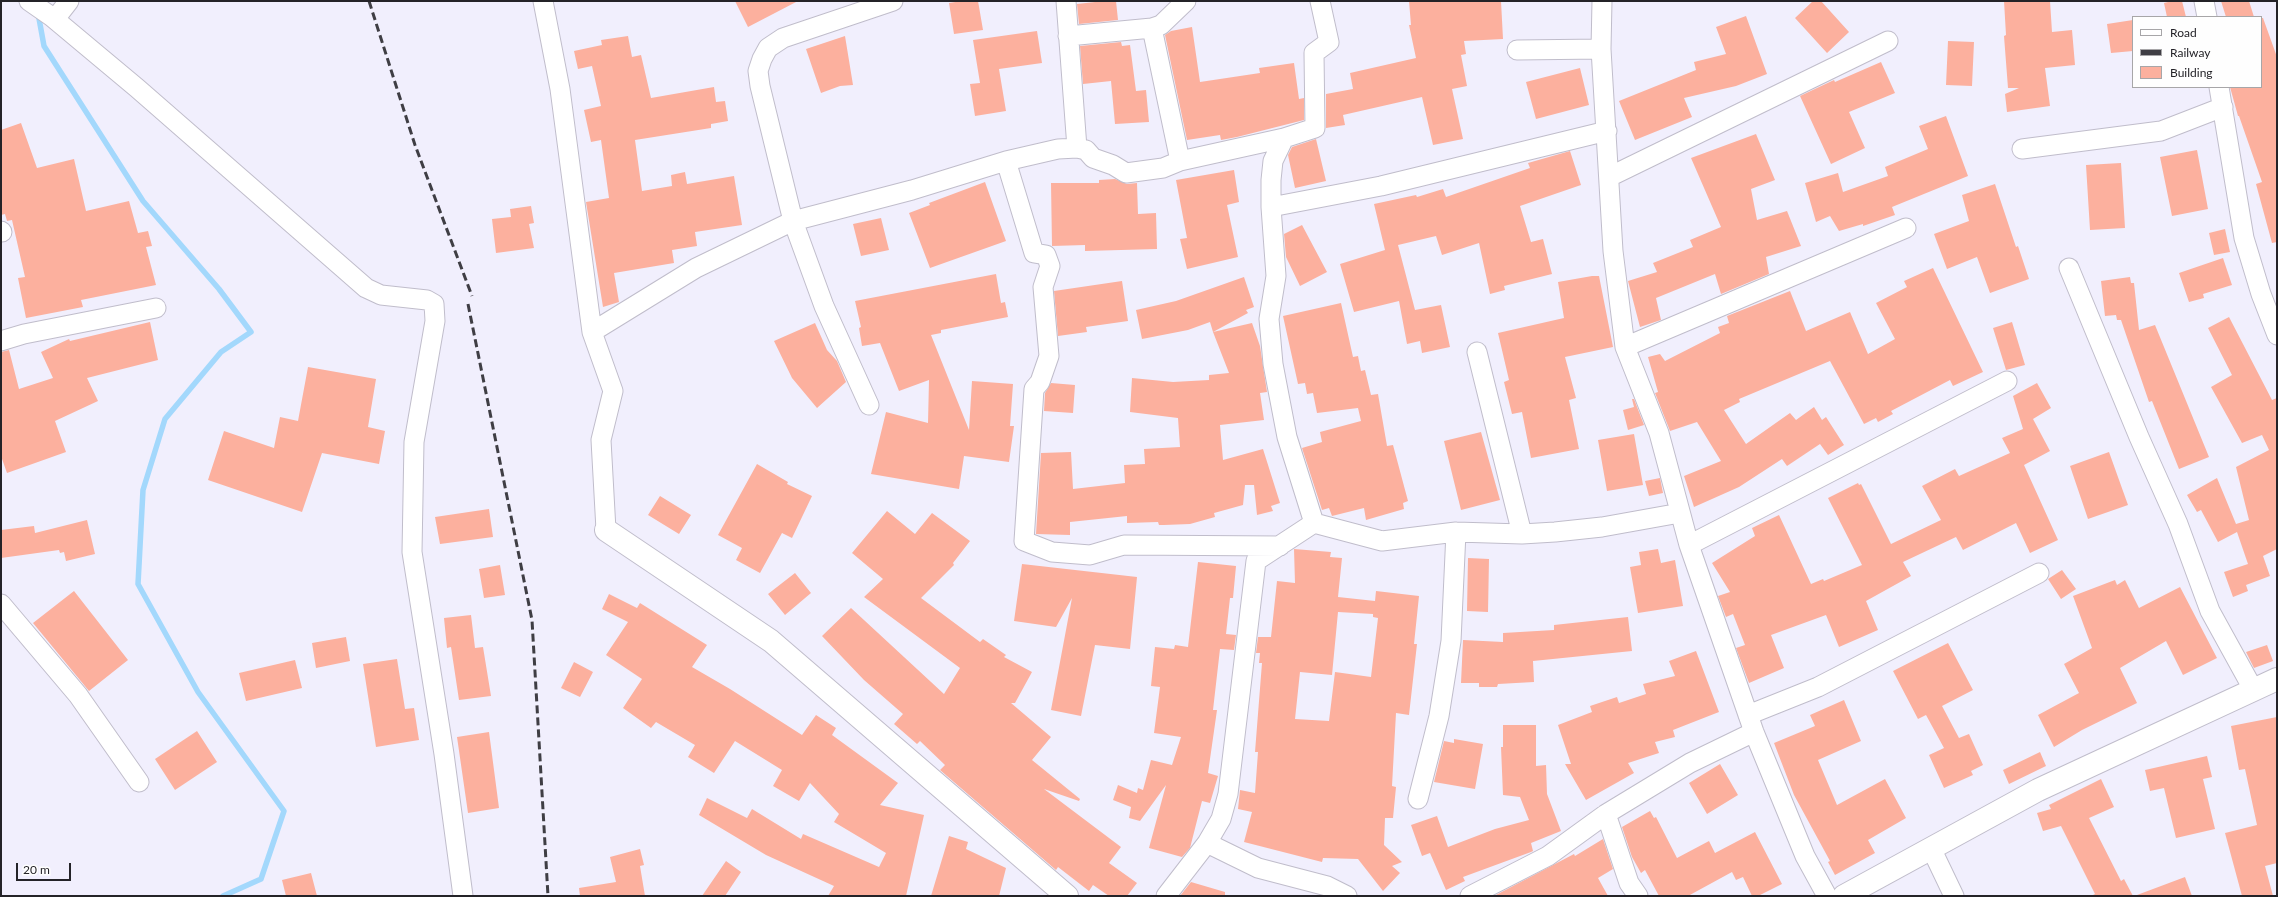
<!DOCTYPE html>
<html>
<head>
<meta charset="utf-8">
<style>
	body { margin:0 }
	#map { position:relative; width:2278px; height:897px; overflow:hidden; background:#f1effd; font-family:Lato,sans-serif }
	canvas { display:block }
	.frame { position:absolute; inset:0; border:2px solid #242328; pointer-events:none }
	.legend { position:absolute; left:2132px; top:16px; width:130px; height:72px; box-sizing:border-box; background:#fefefe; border:1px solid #a7a6a8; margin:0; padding:5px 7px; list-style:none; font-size:12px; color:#242328 }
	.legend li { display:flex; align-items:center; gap:8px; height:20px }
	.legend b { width:20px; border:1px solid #a7a6a8 }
	.scale { position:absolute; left:16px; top:863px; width:55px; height:18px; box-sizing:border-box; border:2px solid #242328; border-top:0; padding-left:5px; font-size:12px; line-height:14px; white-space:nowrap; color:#242328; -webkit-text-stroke:3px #fefefe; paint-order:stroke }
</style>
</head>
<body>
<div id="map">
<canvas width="2278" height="897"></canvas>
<div class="frame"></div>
<ul class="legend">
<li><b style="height:5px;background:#fff"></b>Road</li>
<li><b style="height:5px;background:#3f3e44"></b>Railway</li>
<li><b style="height:11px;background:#fcb09e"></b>Building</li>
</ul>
<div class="scale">20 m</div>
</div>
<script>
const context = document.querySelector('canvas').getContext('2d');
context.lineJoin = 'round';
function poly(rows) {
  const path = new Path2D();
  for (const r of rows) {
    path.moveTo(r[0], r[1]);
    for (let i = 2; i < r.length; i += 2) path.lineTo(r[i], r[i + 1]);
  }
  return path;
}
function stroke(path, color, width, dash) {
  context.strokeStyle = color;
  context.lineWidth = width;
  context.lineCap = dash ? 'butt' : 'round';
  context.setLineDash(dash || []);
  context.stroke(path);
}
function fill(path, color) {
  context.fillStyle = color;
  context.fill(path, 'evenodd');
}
const stream = poly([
	[38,13,44,46,143,201,219,289,251,332,221,352,165,419,143,490,138,584,198,692,284,811,261,879,223,896]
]);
const building = poly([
	[735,1,798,1,748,27],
	[962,1,978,1,983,30,954,34,949,3],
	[1104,1,1116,1,1118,20,1079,24,1077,4],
	[1409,1,1501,1,1503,39,1464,41,1466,54,1461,55,1467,86,1452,89,1463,139,1433,145,1422,97,1343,115,1345,125,1326,128,1326,94,1353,89,1350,73,1416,58,1409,25,1411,25],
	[1813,1,1821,1,1849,32,1827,53,1795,18],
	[2004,1,2050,1,2052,32,2072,30,2075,65,2045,68,2050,106,2007,112,2005,94,2019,88,2008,88,2004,36,2006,35],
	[2172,1,2182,1,2186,17,2167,17,2164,3],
	[2221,1,2249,1,2254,17,2226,17],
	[1746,16,1767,74,1736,86,1684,98,1692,117,1635,140,1619,101,1696,70,1694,62,1726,54,1716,27],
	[2261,18,2263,18,2277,57,2277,242,2272,243,2256,184,2262,182,2239,116,2238,116,2230,87,2261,87],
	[2133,20,2133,51,2111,53,2107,24],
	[1192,27,1200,82,1260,73,1259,68,1294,63,1299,99,1304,98,1304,120,1237,137,1221,140,1220,135,1187,140,1165,35,1171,31],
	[1037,31,1042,63,999,69,1006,111,975,116,970,84,980,83,973,40],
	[628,36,632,57,641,55,651,98,714,87,716,102,725,101,728,121,711,124,711,128,635,140,642,191,672,186,671,175,685,172,687,184,734,176,742,225,695,232,697,246,672,250,674,263,614,273,619,302,603,307,586,202,609,198,601,140,591,142,584,110,601,106,592,66,578,69,574,51,602,45,601,40],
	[845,36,853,85,840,86,821,93,806,49],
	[1948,41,1974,42,1972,86,1946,85],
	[1121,42,1122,46,1130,45,1136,91,1146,90,1149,122,1115,124,1111,81,1083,84,1080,46],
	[1881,62,1895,93,1849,112,1865,148,1831,164,1800,96,1834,80,1835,82],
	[1580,68,1589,105,1536,119,1526,82],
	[1946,116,1968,176,1892,207,1895,215,1863,226,1863,224,1839,231,1830,216,1816,222,1805,183,1838,173,1843,192,1888,176,1885,167,1928,149,1919,126],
	[21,123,37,168,74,159,86,211,129,201,138,233,148,231,152,246,146,247,156,285,81,300,83,307,26,318,18,278,25,277,12,220,7,221,5,214,1,215,1,130],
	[1756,134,1775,180,1751,189,1757,220,1787,211,1801,246,1766,257,1769,274,1721,294,1715,274,1656,298,1661,320,1640,327,1628,281,1657,272,1653,263,1693,247,1690,240,1721,227,1691,158],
	[1316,139,1326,181,1295,188,1288,155,1292,147],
	[2197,150,2208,209,2172,216,2160,157],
	[1570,151,1581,185,1520,206,1531,242,1543,239,1552,274,1504,286,1505,290,1490,294,1479,243,1442,255,1436,236,1398,245,1415,310,1441,305,1450,347,1422,353,1420,341,1407,344,1399,301,1354,312,1340,264,1385,250,1374,204,1416,195,1417,197,1443,189,1446,197,1530,168,1528,163],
	[2121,163,2125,228,2090,230,2086,165],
	[1234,170,1239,202,1227,205,1238,257,1187,269,1180,239,1187,238,1176,180],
	[1115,179,1127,184,1137,183,1138,214,1156,213,1157,249,1085,251,1085,245,1052,246,1051,183,1099,183,1099,180],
	[985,182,1006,241,930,268,909,213,930,205,929,203],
	[1995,184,2016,247,2018,246,2029,279,1990,293,1977,257,1947,269,1934,234,1969,221,1962,195],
	[531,206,534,223,529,224,534,248,496,253,492,219,511,217,510,209],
	[881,218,889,250,861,256,853,224],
	[1302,225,1327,272,1300,286,1286,257,1284,234],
	[2225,229,2230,252,2214,255,2209,233],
	[2223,258,2232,285,2203,294,2204,298,2189,302,2179,273],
	[1933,268,1983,372,1953,386,1950,380,1891,411,1893,414,1878,422,1876,418,1864,424,1830,361,1739,399,1740,402,1724,410,1746,444,1790,413,1796,420,1814,407,1822,420,1826,417,1844,445,1828,455,1820,444,1787,466,1782,459,1739,487,1694,507,1684,476,1721,461,1697,422,1670,431,1655,393,1658,392,1648,357,1660,354,1665,361,1720,333,1718,327,1729,323,1727,316,1790,291,1806,331,1850,312,1868,354,1895,339,1876,303,1907,287,1904,281],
	[996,274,1001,303,1005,302,1008,317,941,330,941,333,931,335,969,430,972,381,1013,384,1010,426,1014,426,1009,462,964,456,959,489,871,474,886,412,928,423,929,380,899,391,880,343,862,346,859,328,861,327,855,301],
	[1592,276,1599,276,1613,347,1565,357,1576,398,1569,400,1579,449,1531,458,1522,412,1512,414,1504,382,1509,380,1498,333,1564,318,1558,282],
	[1244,277,1254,307,1246,310,1248,313,1213,332,1210,322,1188,330,1142,339,1136,310,1176,301],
	[2130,277,2131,283,2134,283,2139,330,2155,325,2209,457,2179,469,2152,401,2149,402,2121,320,2117,320,2116,315,2105,316,2101,281],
	[1122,281,1128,321,1086,327,1087,332,1058,336,1054,291],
	[1341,303,1353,357,1358,356,1361,371,1365,370,1371,395,1378,394,1387,446,1393,445,1408,501,1403,503,1404,509,1366,520,1364,508,1332,516,1329,508,1322,510,1302,448,1322,442,1320,432,1361,421,1358,408,1317,413,1313,393,1307,394,1305,383,1298,384,1283,316],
	[2229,317,2272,400,2277,398,2277,549,2263,556,2270,576,2246,585,2248,591,2233,597,2224,572,2248,564,2237,532,2218,542,2201,510,2197,512,2187,495,2217,478,2236,524,2249,520,2236,467,2269,450,2262,435,2242,443,2211,387,2232,375,2208,328],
	[150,322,158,360,87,378,98,401,55,421,66,452,7,473,1,456,1,352,9,350,19,389,53,378,41,352,69,339,70,341],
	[2012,322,2025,365,2006,370,1993,328],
	[815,323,827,350,837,361,846,382,817,408,792,378,774,341],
	[1252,323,1260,346,1267,392,1260,393,1264,420,1220,425,1223,460,1263,449,1280,503,1271,506,1273,511,1257,515,1254,485,1245,485,1243,505,1214,513,1215,517,1190,524,1164,525,1159,525,1158,522,1127,523,1127,516,1070,522,1070,535,1036,534,1041,453,1071,452,1073,489,1125,483,1124,465,1145,464,1144,449,1180,447,1178,418,1130,412,1132,378,1173,382,1209,380,1209,375,1229,373,1213,332],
	[308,367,376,379,368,427,385,431,379,464,322,453,302,512,208,480,224,431,274,448,280,417,298,421],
	[1051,383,1075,385,1073,413,1044,411,1045,393],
	[2037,383,2051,408,2033,419,2050,451,2024,465,2058,540,2030,553,2016,523,1963,550,1956,537,1903,562,1911,576,1866,601,1878,630,1839,647,1826,615,1771,635,1784,668,1749,683,1736,648,1745,645,1733,614,1726,617,1718,596,1730,592,1712,563,1755,536,1752,528,1779,515,1811,584,1823,579,1824,581,1862,565,1828,498,1858,483,1859,485,1861,484,1891,544,1941,520,1922,486,1955,469,1959,476,2010,453,2002,438,2023,429,2013,396],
	[1632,399,1634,399,1644,425,1628,430,1623,410,1634,407],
	[1481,432,1500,500,1461,510,1444,441],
	[1634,434,1643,485,1607,491,1598,440],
	[2109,452,2128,505,2088,519,2070,466],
	[757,464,788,482,787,484,812,496,792,538,782,533,760,573,736,560,742,548,718,535],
	[1660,478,1663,493,1649,496,1645,481],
	[660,496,691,515,679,534,648,515],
	[489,509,493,537,440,544,435,517],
	[887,511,915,534,932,513,970,541,953,563,954,565,921,598,980,642,983,639,1006,655,1004,657,1032,672,1015,703,1011,703,1051,737,1032,760,1080,799,1079,801,1044,789,1121,847,1109,863,1137,883,1127,896,1109,896,1093,885,1089,891,1058,867,1056,870,940,770,945,765,920,741,917,744,894,724,903,714,864,680,822,636,851,608,944,694,960,668,864,597,883,579,852,553],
	[87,520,95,554,66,561,64,552,60,553,59,550,1,558,1,530,34,526,35,533],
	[1294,549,1331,552,1330,557,1342,558,1338,597,1375,601,1376,591,1419,596,1414,644,1417,644,1409,715,1396,713,1392,786,1396,787,1393,818,1385,818,1384,845,1402,862,1392,866,1400,873,1383,891,1358,859,1323,858,1322,862,1244,842,1252,812,1238,809,1240,790,1255,793,1258,752,1255,752,1262,663,1259,663,1260,653,1256,653,1258,637,1271,637,1277,581,1295,583],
	[1338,612,1373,614,1373,617,1378,618,1371,677,1335,672,1329,721,1295,719,1300,672,1332,675],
	[1658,549,1661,563,1675,560,1683,606,1638,613,1630,567,1641,565,1639,552],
	[1468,558,1489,559,1488,612,1467,611],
	[1198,562,1236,566,1233,598,1230,598,1226,634,1236,635,1234,650,1220,649,1213,710,1217,710,1208,773,1218,776,1210,803,1202,801,1190,848,1182,857,1149,848,1166,785,1140,821,1129,818,1131,807,1113,800,1118,785,1137,793,1138,788,1143,790,1151,760,1172,765,1181,737,1154,733,1160,687,1151,686,1155,647,1174,649,1175,645,1188,647],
	[1022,564,1137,577,1130,649,1095,645,1081,716,1051,710,1072,598,1056,627,1014,621],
	[500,565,505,595,484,598,479,569],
	[2062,570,2076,589,2061,599,2048,579],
	[795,573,811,593,785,615,768,594],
	[2115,580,2117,585,2125,580,2139,608,2180,587,2217,658,2183,675,2166,641,2120,668,2137,703,2082,730,2054,747,2038,715,2079,693,2064,664,2092,648,2073,596],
	[74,591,128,660,89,691,33,623],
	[609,594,637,608,640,603,707,645,692,667,730,689,802,735,816,715,836,728,832,735,898,783,880,805,924,815,906,896,828,896,834,886,766,855,699,815,707,798,747,818,752,809,801,839,803,834,879,867,886,853,834,822,839,814,810,783,799,801,773,786,782,770,735,741,714,773,688,757,695,745,656,722,651,728,623,708,642,679,606,655,628,622,602,609],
	[471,615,475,648,483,647,491,696,459,700,451,647,447,648,444,618],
	[1628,617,1632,651,1533,661,1534,682,1498,684,1497,687,1479,687,1479,683,1461,683,1463,640,1503,642,1503,633,1554,630,1554,625],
	[346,637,350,661,316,668,312,643],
	[1948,643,1973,690,1942,706,1959,738,1969,734,1983,765,1971,771,1973,775,1944,788,1929,755,1944,748,1926,715,1918,719,1893,671],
	[2267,645,2273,661,2254,668,2246,652],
	[1696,651,1719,712,1673,730,1675,737,1655,742,1659,753,1628,763,1634,773,1586,800,1565,764,1571,764,1558,725,1592,712,1590,706,1617,697,1619,703,1646,694,1643,684,1675,676,1669,661],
	[397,659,405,709,414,708,419,740,376,747,363,664],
	[295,660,302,688,246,701,239,673],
	[574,662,593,672,580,697,561,688],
	[1844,700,1861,741,1818,760,1837,805,1885,779,1906,818,1868,840,1875,853,1835,875,1828,862,1830,861,1794,795,1774,743,1815,726,1810,715],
	[2277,717,2277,863,2265,866,2273,896,2242,896,2225,833,2257,825,2245,769,2239,770,2231,726],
	[1503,725,1536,725,1536,766,1546,765,1547,794,1561,831,1531,843,1533,851,1531,852,1463,877,1465,881,1446,890,1430,853,1422,856,1411,825,1437,816,1448,847,1495,829,1529,820,1520,797,1503,795,1501,747,1503,747],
	[197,731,217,762,175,790,155,759],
	[489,732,499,808,468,813,457,737],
	[1454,739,1483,744,1475,789,1434,782,1444,741,1454,743],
	[2040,752,2046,766,2009,784,2003,770],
	[2207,756,2212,777,2203,779,2215,829,2176,838,2164,788,2150,791,2145,770],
	[1720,764,1738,795,1707,814,1689,783],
	[2101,779,2114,807,2089,818,2121,881,2124,879,2133,896,2091,896,2095,894,2061,826,2043,831,2037,813,2051,809,2049,805],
	[1650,811,1654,818,1656,817,1677,858,1709,841,1715,853,1755,832,1782,884,1758,896,1752,896,1743,877,1736,880,1732,872,1688,896,1659,896,1645,870,1641,873,1632,857,1622,827],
	[949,836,968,842,966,849,1006,868,999,896,931,896],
	[1603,839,1613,869,1598,878,1608,896,1494,896,1574,854,1575,856],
	[640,849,644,865,640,866,645,896,580,896,579,888,616,882,610,857],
	[726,861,741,872,725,896,702,896],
	[311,873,317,896,286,896,282,880],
	[2185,877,2192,896,2137,896,2137,895],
	[1191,882,1225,892,1225,896,1180,896]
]);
const minor = poly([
	[29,1,52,17,137,88,366,288,381,295,427,300,434,304,435,321,414,442,412,552,444,754,463,896],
	[543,1,560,89,592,332,613,391,601,440,606,530],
	[1066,1,1077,148],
	[1602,1,1601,49,1613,251,1625,347,1659,433,1689,545,1754,732,1805,856,1827,896],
	[2204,1,2207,17],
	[55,19,69,1],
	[1152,28,1180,161],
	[1068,36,1152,28,1161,25,1186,1],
	[1517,50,1601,49],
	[2219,87,2244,238,2261,294,2277,335],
	[2022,149,2161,131,2223,107],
	[1006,161,1034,253,1046,255,1050,266,1043,287,1049,356,1040,382,1034,389,1024,541,1052,552,1090,555,1124,545,1280,546],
	[1609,177,1888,41],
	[1271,207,1381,186,1607,131],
	[1,231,2,232],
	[2069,268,2139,437,2178,524,2210,611,2253,689],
	[592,332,696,268,793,221,912,190,1006,161,1058,149,1077,148,1086,150,1093,158,1113,165,1126,173,1163,168,1180,161,1284,138],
	[1,341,24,334,156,308],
	[1625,347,1906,228],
	[1477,352,1522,534],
	[869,405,824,306,793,221,760,86,758,71,762,59,768,48,783,38,893,1],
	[1314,523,1287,437,1273,364,1269,319,1276,276,1271,207,1271,180,1273,161,1284,138,1315,128,1314,53,1329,42,1320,1],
	[1689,545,2007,381],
	[1,604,78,695,139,782],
	[1748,715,1818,687,2039,573],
	[1418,799,1439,716,1451,641,1456,532],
	[1606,814,1629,883,1638,896],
	[1207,843,1258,868,1327,886,1347,896],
	[1931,848,1954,896],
	[1166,896,1207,843,1221,819,1228,794,1256,561,1314,523,1382,541,1456,532,1522,534,1555,532,1602,527,1680,513],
	[1470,896,1548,856,1606,814,1690,763,1754,732]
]);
const tertiary = poly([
	[606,530,771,641,1067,896],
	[1844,896,2038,790,2277,679]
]);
const rail = poly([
	[369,1,415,145,472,296],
	[468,304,532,620,548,896]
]);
stroke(stream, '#a3d8fc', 5.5);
fill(building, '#fcb09e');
stroke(minor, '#c0bdcb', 21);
stroke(tertiary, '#c0bdcb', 24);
stroke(minor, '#fff', 19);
stroke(tertiary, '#fff', 22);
stroke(rail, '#3f3e44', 3, [8, 4]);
</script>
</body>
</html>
